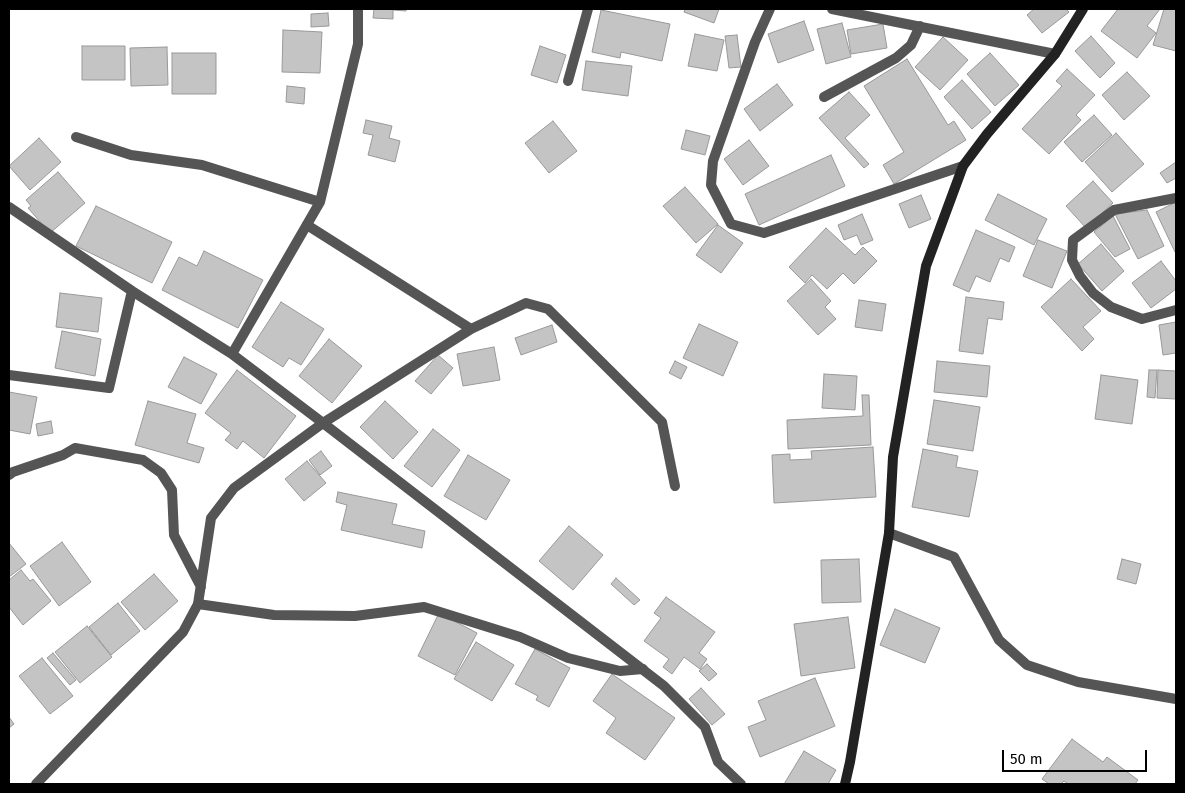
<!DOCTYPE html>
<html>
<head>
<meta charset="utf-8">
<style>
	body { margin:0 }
	#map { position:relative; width:1185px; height:793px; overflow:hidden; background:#fff; font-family:"Fira Sans",sans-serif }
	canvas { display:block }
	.frame { position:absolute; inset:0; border:10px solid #000; pointer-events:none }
	.scale { position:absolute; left:1002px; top:750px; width:145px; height:22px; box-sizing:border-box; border:2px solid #000; border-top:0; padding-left:6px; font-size:15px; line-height:18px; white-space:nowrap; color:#000; -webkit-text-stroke:4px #fff; paint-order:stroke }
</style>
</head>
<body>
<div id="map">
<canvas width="1185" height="793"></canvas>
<div class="frame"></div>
<div class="scale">50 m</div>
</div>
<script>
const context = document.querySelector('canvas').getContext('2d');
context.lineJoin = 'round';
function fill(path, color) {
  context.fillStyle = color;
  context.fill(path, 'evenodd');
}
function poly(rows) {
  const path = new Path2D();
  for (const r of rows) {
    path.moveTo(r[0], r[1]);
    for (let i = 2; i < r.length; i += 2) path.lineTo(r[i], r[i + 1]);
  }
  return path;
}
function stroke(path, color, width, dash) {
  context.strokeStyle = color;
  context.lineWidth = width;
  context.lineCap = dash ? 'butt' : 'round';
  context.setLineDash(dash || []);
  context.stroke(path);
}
const building = poly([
	[374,9,406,9,406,11,393,10,393,19,373,18,374,9],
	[685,9,719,9,714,23,684,12,685,9],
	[1034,9,1066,9,1069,12,1042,33,1027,15,1034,9],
	[1118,9,1160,9,1147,26,1156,33,1137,58,1101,31,1118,9],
	[1164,9,1176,9,1176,51,1153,45,1164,9],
	[601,10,670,24,662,61,621,52,620,58,592,52,601,10],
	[328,13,329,26,311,27,311,14,328,13],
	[804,21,814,50,778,63,768,34,804,21],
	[842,23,851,57,826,64,817,29,842,23],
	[883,24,887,48,851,54,847,30,883,24],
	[283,30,322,32,320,73,282,72,283,30],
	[695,34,724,40,717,71,688,66,695,34],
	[737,35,741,67,729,68,725,36,737,35],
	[1091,36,1115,63,1100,78,1075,51,1091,36],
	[943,37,968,60,940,90,915,67,943,37],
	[82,46,125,46,125,80,82,80,82,46],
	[540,46,566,55,557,83,531,75,540,46],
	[167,47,168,85,131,86,130,48,167,47],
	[172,53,216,53,216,94,172,94,172,53],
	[990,53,1019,85,995,106,967,74,990,53],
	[907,59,948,125,954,121,966,140,894,184,883,165,904,152,864,86,907,59],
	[586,61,632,66,628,96,582,90,586,61],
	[1067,69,1095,95,1076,115,1081,120,1049,154,1022,129,1062,86,1056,81,1067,69],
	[1127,72,1150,96,1124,120,1102,95,1127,72],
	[962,80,991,112,972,129,944,97,962,80],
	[777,84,793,105,760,131,744,109,777,84],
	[287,86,305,88,304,104,286,102,287,86],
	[849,92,870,115,845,138,869,164,864,168,819,118,849,92],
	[1094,115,1112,135,1082,162,1064,142,1094,115],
	[366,120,392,126,389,138,400,141,395,162,368,155,373,135,363,133,366,120],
	[553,121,577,151,549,173,525,143,553,121],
	[686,130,710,136,705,155,681,149,686,130],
	[1116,133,1144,164,1112,192,1085,162,1116,133],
	[39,138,61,162,30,190,9,166,39,138],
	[749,140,769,166,743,185,724,159,749,140],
	[831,155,845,186,759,225,745,194,831,155],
	[1176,162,1176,178,1167,183,1160,173,1176,162],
	[58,172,85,203,50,233,28,208,31,206,26,200,58,172],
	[1093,181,1113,203,1086,228,1066,206,1093,181],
	[685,187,718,224,696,243,663,206,685,187],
	[998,194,1047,219,1034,245,985,220,998,194],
	[921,195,931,219,909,228,899,204,921,195],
	[1176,202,1176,252,1175,252,1156,212,1176,202],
	[96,206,172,242,152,283,76,246,96,206],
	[1147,210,1164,246,1138,259,1115,214,1147,210],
	[862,214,873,240,861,245,857,235,844,240,838,225,862,214],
	[1113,216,1130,249,1115,257,1094,232,1113,216],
	[718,225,743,243,721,273,696,255,718,225],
	[826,228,855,255,863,247,877,261,854,284,843,273,827,289,812,275,805,283,789,267,826,228],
	[976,230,1015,247,1009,262,1000,258,990,282,976,276,969,292,953,285,976,230],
	[1038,240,1067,251,1052,288,1023,276,1038,240],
	[1101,244,1124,271,1102,291,1078,264,1101,244],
	[204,251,263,280,238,328,162,290,179,257,197,266,204,251],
	[1161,261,1176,281,1176,289,1151,308,1132,283,1161,261],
	[811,279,831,301,825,307,836,319,818,335,787,301,811,279],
	[1071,279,1101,311,1083,327,1094,339,1082,351,1041,307,1071,279],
	[60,293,102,298,98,332,56,327,60,293],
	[966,297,1004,302,1002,320,988,318,983,354,959,351,966,297],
	[859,300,886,304,882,331,855,327,859,300],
	[281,302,324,329,301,365,289,358,283,367,252,347,281,302],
	[1176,322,1176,353,1163,355,1159,325,1176,322],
	[699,324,738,342,723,376,683,358,699,324],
	[552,325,557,342,521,355,515,338,552,325],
	[62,331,101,339,95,376,55,368,62,331],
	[329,339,362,366,332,403,299,376,329,339],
	[494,347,500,380,463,386,457,354,494,347],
	[438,355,453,368,431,394,415,381,438,355],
	[184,357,217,374,201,404,168,387,184,357],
	[675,361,687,367,681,379,669,373,675,361],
	[937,361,990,366,987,397,934,392,937,361],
	[237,370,296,416,264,458,243,441,237,449,225,440,231,433,205,413,237,370],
	[1149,370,1157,370,1155,398,1147,397,1149,370],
	[1158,370,1176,371,1176,399,1157,398,1158,370],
	[824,374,857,376,855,410,822,408,824,374],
	[1101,375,1138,380,1132,424,1095,419,1101,375],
	[9,392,37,397,30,434,9,430,9,392],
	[862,395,869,395,871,445,788,449,787,420,863,416,862,395],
	[934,400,980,407,973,451,927,444,934,400],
	[148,401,196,414,187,443,204,448,199,463,135,445,148,401],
	[385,401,418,432,393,459,360,427,385,401],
	[51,421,53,433,38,436,36,424,51,421],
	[433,429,460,450,432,487,404,466,433,429],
	[873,447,876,497,774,503,772,455,790,454,790,460,812,459,811,451,873,447],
	[923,449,958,456,956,467,978,471,969,517,912,507,923,449],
	[321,451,332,466,320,475,309,460,321,451],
	[468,455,510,480,486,520,444,496,468,455],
	[307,461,326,483,304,501,285,479,307,461],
	[338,492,397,504,392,524,425,531,422,548,341,530,347,505,336,502,338,492],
	[569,526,603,555,573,590,539,561,569,526],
	[62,542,91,582,59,606,30,566,62,542],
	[9,543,26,564,9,577,9,543],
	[859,559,861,602,822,603,821,560,859,559],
	[1122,559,1141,564,1136,584,1117,579,1122,559],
	[21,570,30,581,33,579,51,601,23,625,9,607,9,580,21,570],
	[154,574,178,601,145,630,121,602,154,574],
	[616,578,640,600,634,605,611,584,616,578],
	[666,597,715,632,699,653,707,659,700,669,684,657,672,674,663,667,669,659,644,641,661,618,654,613,666,597],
	[118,603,140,631,111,655,89,627,118,603],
	[895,609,940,628,925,663,880,645,895,609],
	[439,613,477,633,455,675,418,656,439,613],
	[848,617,855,668,801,676,794,624,848,617],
	[87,626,112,657,80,683,55,652,87,626],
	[476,642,514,665,492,701,454,679,476,642],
	[535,649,570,668,549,707,536,700,538,696,515,684,535,649],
	[53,653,76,680,70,685,47,658,53,653],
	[42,658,73,696,50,714,19,676,42,658],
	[707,664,717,674,709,681,699,671,707,664],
	[612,674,675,718,645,760,606,733,616,718,593,701,612,674],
	[815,678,835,726,760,757,748,727,766,720,758,701,815,678],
	[701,688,725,714,712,725,689,699,701,688],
	[9,717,14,724,9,728,9,717],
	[1072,739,1103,762,1107,757,1138,780,1135,784,1068,784,1064,781,1061,784,1049,784,1042,779,1072,739],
	[804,751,836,770,828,784,784,784,804,751]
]);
const service = poly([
	[568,81,588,9],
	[307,225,471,329],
	[323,423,471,329,526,303,548,309,662,422,675,486],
	[198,604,274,615,355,616,424,607,520,637,568,658,620,671,643,669]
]);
const minor = poly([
	[770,9,755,42,713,161,711,185,731,224,764,233,963,166],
	[832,9,1055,54],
	[824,97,896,58,911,45,920,26],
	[76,137,131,155,202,165,320,202],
	[1176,198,1114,210,1073,240,1072,260,1080,276,1093,293,1111,307,1142,319,1176,310],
	[9,207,132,291,109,388,9,375],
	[132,291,232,354,320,202,358,44,358,9],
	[323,423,664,686,705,727,718,762,741,784],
	[9,475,13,472,63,455,75,448,143,460,161,473,172,490,174,535,201,587],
	[889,533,954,557,999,640,1027,665,1078,682,1176,699],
	[36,784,183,632,198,604,211,518,234,488,323,423,232,354]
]);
const secondary = poly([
	[845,784,850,762,889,533,893,457,926,266,963,166,987,134,1055,54,1083,9]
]);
fill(building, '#c4c4c4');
stroke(building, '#999', 1);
stroke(service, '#555', 10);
stroke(minor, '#555', 10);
stroke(secondary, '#222', 10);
</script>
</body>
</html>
